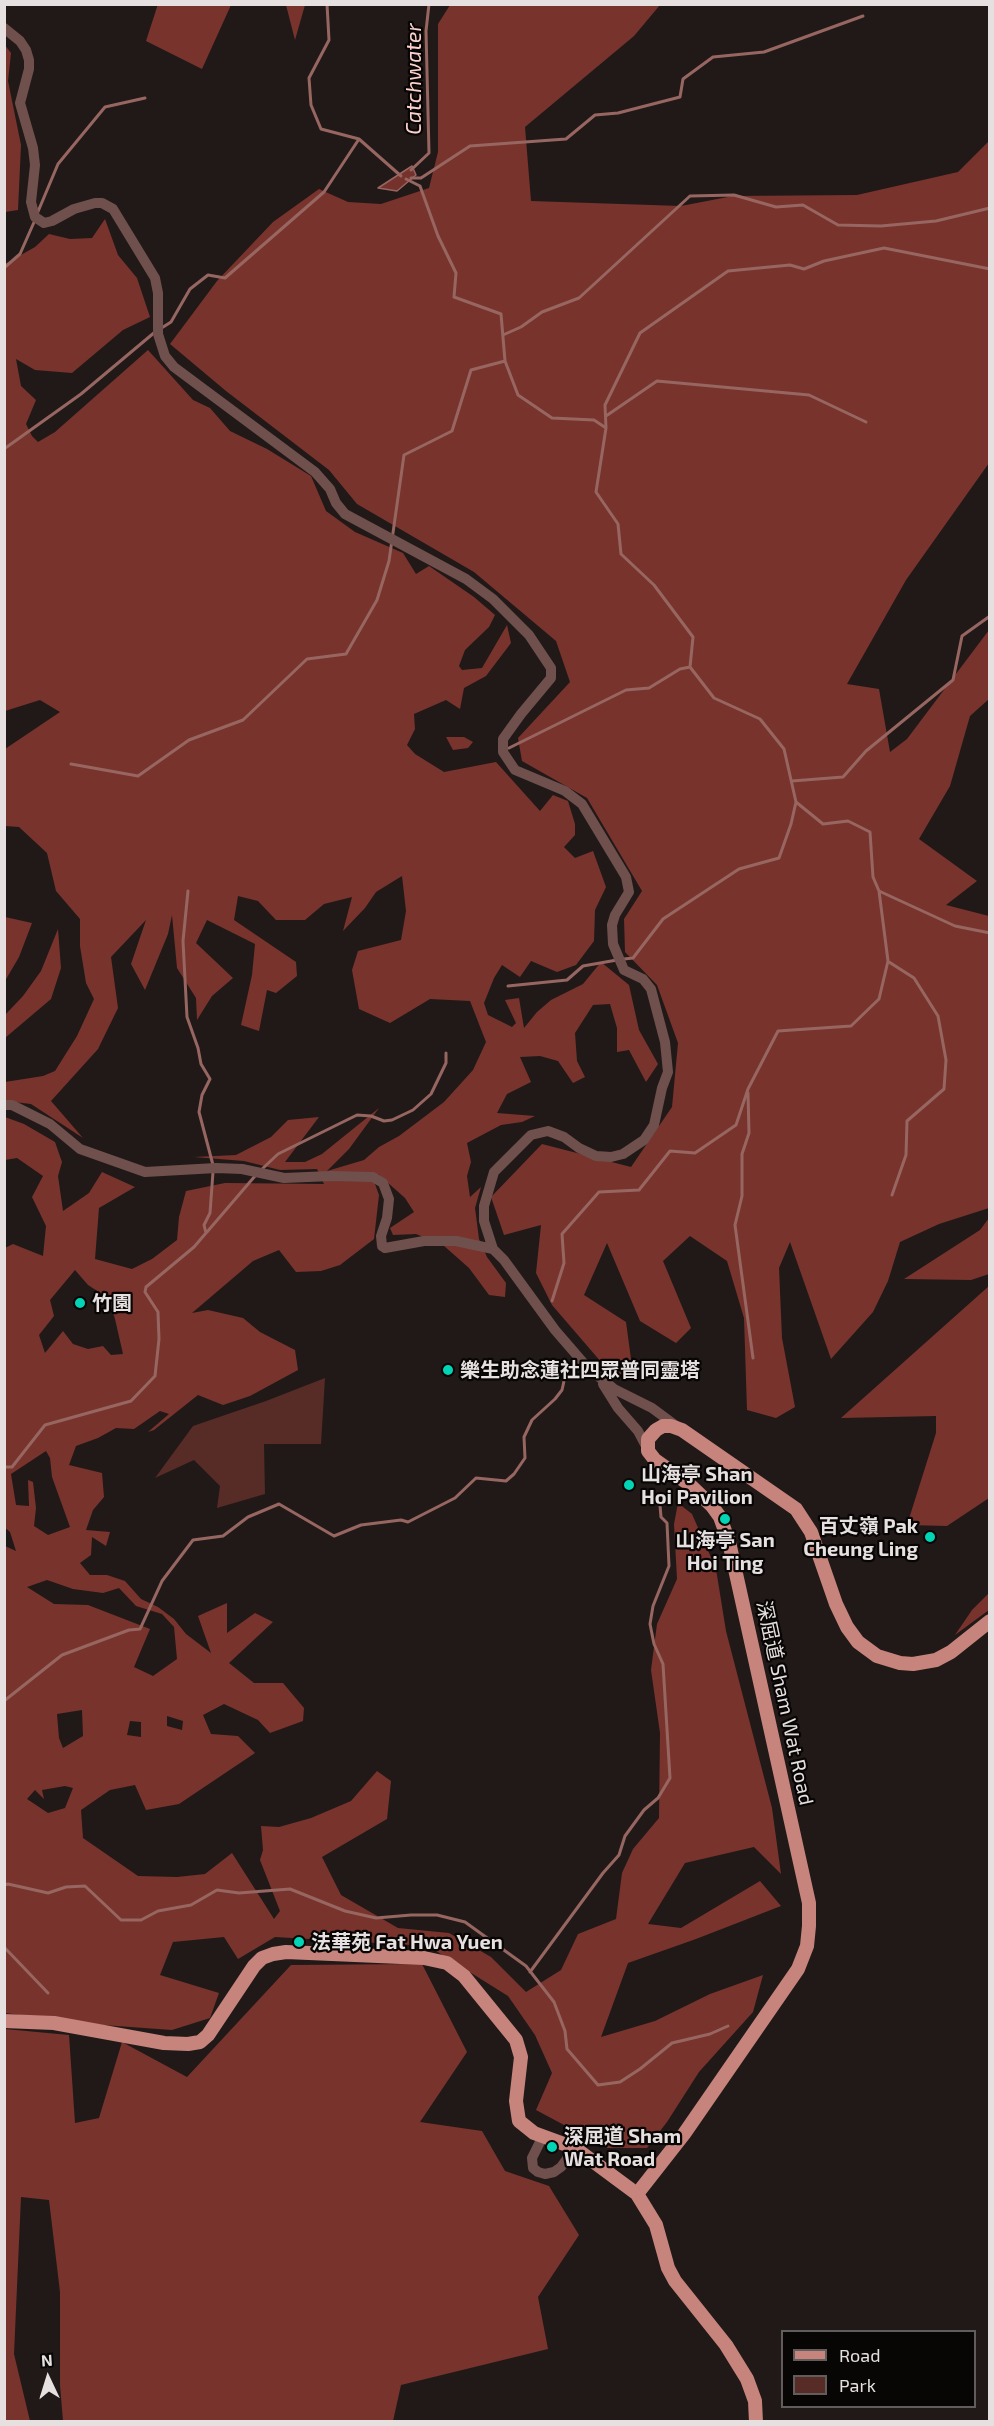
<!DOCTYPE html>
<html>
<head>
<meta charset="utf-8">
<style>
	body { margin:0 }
	#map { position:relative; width:994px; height:2426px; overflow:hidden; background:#211918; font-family:"Exo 2",sans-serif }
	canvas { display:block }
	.frame { position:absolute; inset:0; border:6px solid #e6e0e0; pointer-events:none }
	.legend { position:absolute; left:781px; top:2330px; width:195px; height:78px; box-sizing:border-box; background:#080605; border:2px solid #615d5d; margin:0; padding:8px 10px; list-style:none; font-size:18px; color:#e6e0e0 }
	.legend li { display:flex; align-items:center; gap:12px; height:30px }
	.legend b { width:30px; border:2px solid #615d5d }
	.north { position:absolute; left:18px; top:2348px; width:60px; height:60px; -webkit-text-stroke:4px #080605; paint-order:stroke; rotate:356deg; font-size:16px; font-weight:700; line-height:24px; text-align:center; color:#e6e0e0 }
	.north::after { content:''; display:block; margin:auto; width:21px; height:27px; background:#e6e0e0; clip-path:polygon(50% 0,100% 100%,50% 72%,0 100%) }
</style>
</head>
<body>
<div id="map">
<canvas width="994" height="2426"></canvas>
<div class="frame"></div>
<ul class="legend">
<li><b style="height:8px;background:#c6847c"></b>Road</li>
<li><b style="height:16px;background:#572b26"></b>Park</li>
</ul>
<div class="north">N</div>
</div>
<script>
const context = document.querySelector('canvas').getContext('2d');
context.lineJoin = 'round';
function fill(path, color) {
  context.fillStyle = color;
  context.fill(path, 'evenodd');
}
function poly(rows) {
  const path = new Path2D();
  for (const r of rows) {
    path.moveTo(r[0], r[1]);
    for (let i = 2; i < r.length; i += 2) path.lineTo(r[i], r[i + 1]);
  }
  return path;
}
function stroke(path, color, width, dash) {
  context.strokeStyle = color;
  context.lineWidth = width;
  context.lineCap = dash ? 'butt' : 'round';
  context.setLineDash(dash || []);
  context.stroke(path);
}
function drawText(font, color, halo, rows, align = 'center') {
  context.font = font + ' "Exo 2","Noto Sans SC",sans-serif';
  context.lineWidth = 4.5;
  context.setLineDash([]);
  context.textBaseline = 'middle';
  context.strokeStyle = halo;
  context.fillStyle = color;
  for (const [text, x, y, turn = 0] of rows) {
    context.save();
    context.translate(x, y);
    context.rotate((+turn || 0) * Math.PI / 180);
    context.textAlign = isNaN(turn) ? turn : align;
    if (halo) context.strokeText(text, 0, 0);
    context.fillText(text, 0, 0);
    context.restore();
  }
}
const green = poly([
	[325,1378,321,1444,264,1444,265,1494,217,1508,220,1486,194,1460,155,1478,193,1426,266,1401]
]);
const forest = poly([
	[158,4,231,5,202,69,146,41],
	[286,5,305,5,295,40],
	[450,5,660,5,634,36,525,127,531,201,681,206,733,196,857,195,958,172,989,141,989,463,906,580,847,684,879,689,890,752,907,739,989,630,989,699,970,716,950,786,919,839,977,881,946,905,989,916,989,1208,939,1224,900,1242,888,1281,873,1312,831,1359,790,1242,779,1268,782,1338,795,1407,776,1418,747,1410,744,1318,727,1261,690,1236,663,1261,691,1328,676,1343,640,1321,607,1243,584,1295,626,1322,633,1374,614,1377,552,1305,536,1273,541,1225,504,1235,491,1197,542,1144,631,1167,672,1107,678,1043,657,985,625,952,624,919,642,891,587,798,522,761,518,738,570,682,556,641,474,572,357,504,329,470,226,391,170,344,217,281,273,222,319,189,348,202,381,204,429,188,438,152,438,24],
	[4,44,11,53,8,81,21,145,18,210,5,212],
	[105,219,118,255,137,278,150,317,123,330,72,373,35,370,16,359,21,386,36,400,26,424,32,436,38,442,55,432,148,350,193,400,210,408,230,431,267,449,311,476,326,511,355,532,403,553,416,574,429,566,474,597,495,615,489,627,465,650,459,666,462,670,482,668,507,625,511,643,486,676,464,688,460,709,446,700,414,714,415,729,407,745,415,754,444,772,496,762,540,811,553,795,568,801,575,824,575,835,564,847,575,858,593,851,606,887,595,910,594,941,576,965,557,972,531,961,520,977,502,965,494,978,484,1003,488,1015,512,1027,516,1023,505,1000,519,998,524,1028,537,1012,551,1000,583,984,601,962,629,985,639,1030,658,1064,646,1082,629,1050,617,1052,617,1028,610,1004,593,1005,575,1033,577,1061,585,1077,573,1083,558,1061,540,1056,520,1057,531,1082,507,1094,497,1113,535,1116,522,1122,501,1125,467,1143,471,1162,467,1176,470,1197,481,1187,475,1208,479,1239,487,1257,506,1283,505,1297,489,1295,469,1268,443,1245,416,1234,393,1235,390,1228,414,1212,405,1198,378,1174,375,1184,379,1195,374,1239,340,1265,321,1271,296,1272,279,1250,253,1261,192,1313,208,1310,243,1318,260,1332,295,1350,298,1370,250,1396,223,1405,198,1395,154,1430,148,1432,169,1414,160,1411,134,1429,116,1428,98,1438,76,1446,69,1465,102,1473,104,1497,93,1510,86,1530,110,1532,106,1546,92,1537,91,1555,80,1563,90,1575,107,1575,125,1581,141,1599,158,1607,174,1619,186,1634,211,1653,198,1616,227,1603,227,1633,255,1613,273,1622,229,1663,254,1683,283,1683,304,1708,303,1721,270,1733,258,1720,224,1704,203,1715,211,1734,238,1736,255,1753,179,1804,146,1810,135,1785,110,1790,81,1810,83,1838,138,1876,177,1877,205,1874,232,1853,274,1919,280,1911,260,1860,263,1850,261,1826,279,1827,311,1818,351,1801,377,1771,391,1781,387,1819,322,1857,341,1895,398,1928,449,1933,491,1957,526,1992,561,1970,578,1934,616,1919,622,1873,633,1849,659,1818,660,1733,651,1670,657,1624,677,1579,674,1524,678,1503,692,1514,716,1569,726,1631,772,1808,781,1874,754,1847,685,1863,648,1924,681,1928,760,1881,781,1906,696,1939,628,1963,601,2037,655,2021,710,1994,763,1975,753,2012,699,2072,667,2122,647,2148,607,2148,536,2110,552,2073,535,2035,508,1996,428,1946,275,1937,238,1959,224,1937,173,1942,160,1975,219,1993,210,2018,172,2030,89,2024,5,2013,5,1546,16,1551,10,1532,4,1527,5,1248,13,1244,43,1256,46,1226,32,1197,43,1176,17,1158,5,1160,5,1117,24,1124,55,1142,62,1162,58,1176,63,1211,89,1193,102,1172,135,1187,99,1208,95,1259,132,1269,152,1259,177,1240,179,1217,186,1191,225,1183,324,1184,317,1169,280,1170,244,1161,194,1157,236,1155,271,1137,288,1120,319,1117,285,1162,305,1162,322,1154,379,1108,349,1149,327,1171,364,1160,379,1147,399,1136,444,1102,473,1070,486,1042,470,1001,430,999,390,1023,359,1009,352,970,358,951,401,940,406,911,402,876,376,892,365,908,343,931,352,897,324,904,305,920,276,920,258,901,238,896,234,920,296,962,297,976,276,993,267,990,259,1031,241,1025,252,975,255,944,207,920,196,943,233,978,212,996,197,1020,196,998,177,968,172,915,168,934,145,990,131,964,146,920,111,957,118,1008,98,1049,51,1101,83,1138,31,1104,5,1101,5,1082,43,1076,55,1071,77,1036,94,999,86,983,80,946,80,919,56,891,47,853,19,827,5,826,5,749,60,712,40,700,5,711,5,264,35,247,49,234,70,239,92,238],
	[75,1270,88,1285,108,1298,115,1319,123,1354,111,1355,103,1346,88,1349,73,1344,63,1331,45,1353,39,1335,54,1316,50,1300],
	[46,1451,50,1458,52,1477,70,1527,48,1535,34,1526,36,1508,33,1482,28,1480,29,1506,16,1505,11,1474],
	[47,1580,73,1589,103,1593,119,1588,136,1606,162,1614,174,1627,177,1659,153,1676,134,1667,150,1629,88,1605,54,1604,27,1587],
	[82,1710,83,1736,63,1748,59,1738,57,1714],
	[167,1716,183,1721,182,1730,167,1726],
	[130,1721,141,1722,141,1737,127,1735],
	[65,1786,73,1788,65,1808,48,1813,27,1799,35,1790,44,1799,42,1790],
	[446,737,464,737,473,742,468,748,453,750],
	[5,917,32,923,19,957,5,981],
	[58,929,61,968,51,999,5,1038,5,1015,23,996,41,971],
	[989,1218,989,1274,971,1280,904,1279,980,1230],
	[989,1286,989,1498,947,1526,907,1525,936,1433,936,1416,841,1418],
	[989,1593,989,1610,955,1635,972,1610],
	[422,1964,467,2052,420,2122,482,2131,505,2171,549,2186,579,2235,538,2297,548,2349,401,2385,393,2421,63,2421,60,2385,60,2292,49,2200,21,2197,14,2354,30,2421,5,2422,5,2029,69,2035,75,2123,99,2118,122,2042,187,2077,291,1965]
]);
const water = poly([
	[412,166,416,175,397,191,378,188,412,166]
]);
const stream = poly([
	[327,4,329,40,309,78,311,105,321,129,359,139,401,176],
	[411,170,429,153,426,31,429,4],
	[411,178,421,178,470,146,566,139,595,115,618,113,680,97,683,79,713,57,764,52,863,16],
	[406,179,420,186,438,236,456,273,454,297,501,314,505,361,518,395,552,418,594,420,606,428,596,492,618,524,621,554,654,585,693,637,690,667,714,698,760,719,784,749,796,802,823,824,848,821,870,832,873,877,879,891,955,926,990,933],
	[37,214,58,164,105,107,145,98],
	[4,268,20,254,35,220],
	[160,329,171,322,190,289,208,275,225,278,324,192,359,139],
	[503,335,521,327,542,312,579,298,690,196,734,195,776,207,803,205,838,225,881,226,936,221,990,208],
	[606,416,657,381,809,395,866,422],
	[606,428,605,405,640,333,728,271,790,265,804,269,824,261,884,248,990,269],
	[4,449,81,394,155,332],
	[509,748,626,690,649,688,680,669,690,667],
	[71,764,138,776,189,740,243,720,307,659,346,654,377,600,389,561,404,455,452,431,471,370,505,361],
	[792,781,843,777,866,751,953,680,962,636,990,616],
	[188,891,183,941,187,1017,198,1048,201,1064,210,1079,202,1095,199,1112,213,1165],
	[624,959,633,958,663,919,739,869,779,858,791,824,796,802],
	[889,962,914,978,938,1016,946,1060,944,1089,907,1121,906,1155,892,1195],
	[508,986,567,980,583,966,617,960],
	[748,1093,749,1133,742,1154,742,1196,735,1225,753,1358],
	[260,1171,278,1154,357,1115,371,1116,384,1121,392,1120,413,1110,431,1094,446,1063,446,1053],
	[207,1232,255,1176],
	[552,1301,564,1263,562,1234,599,1192,639,1190,670,1151,695,1153,736,1125,748,1089,778,1031,851,1026,879,999,888,961,879,891],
	[4,1467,12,1467,45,1425,131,1401,155,1376,159,1339,158,1312,145,1292,146,1287,194,1247,206,1233,204,1225,210,1213,213,1172],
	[4,1701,62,1655,129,1630,140,1629,162,1581,193,1540,223,1536,248,1517,279,1504,334,1536,361,1525,401,1520,408,1522,455,1498,476,1478,506,1481,514,1474,525,1458,524,1437,532,1420,555,1399,562,1390,564,1381],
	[4,1885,8,1884,48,1893,66,1887,85,1886,121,1920,141,1920,158,1911,191,1905,217,1890,239,1893,290,1889,345,1911,376,1918,411,1915,437,1915,465,1922,526,1966,554,2002,565,2031,567,2049,598,2085,620,2082,640,2069,672,2043,710,2034,728,2026],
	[4,1947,48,1993],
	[530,1972,603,1873,619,1855,625,1836,644,1810,658,1798,670,1778,663,1664,654,1644,650,1624,653,1606,669,1566,667,1523,661,1517,659,1494]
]);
const minor = poly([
	[4,28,20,41,26,50,29,60,29,69,20,103,33,148,35,165,31,202,35,217,44,223,52,221,74,209,95,203,102,203,113,209,155,278,158,293,158,334,165,356,174,367,315,472,330,489,336,503,345,514,466,579,493,599,529,635,551,668,551,678,521,714,503,739,503,752,515,770,565,791,582,804,626,877,629,892,615,915,612,925,613,944,624,970,643,979,651,989,665,1042,668,1072,662,1088,654,1125,644,1140,623,1154,611,1157,596,1156,579,1148,564,1137,548,1131,531,1135,494,1172,484,1206,484,1221,493,1249,504,1260,555,1330,587,1367,614,1389,652,1408,679,1428],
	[4,1105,12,1105,50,1124,80,1149,145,1172,216,1168,242,1169,284,1178,331,1176,373,1177,383,1183,389,1199,387,1218,381,1236,382,1246,385,1248,424,1241,456,1241,493,1249],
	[603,1384,618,1408,638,1431,648,1450],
	[543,2136,532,2158,533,2168,538,2172,545,2174,554,2172,561,2167,575,2148]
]);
const major = poly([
	[4,2021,54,2023,164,2043,188,2044,200,2042,208,2035,254,1966,262,1958,273,1954,286,1952,424,1958,447,1963,464,1976,516,2040,521,2057,516,2101,519,2121,534,2133,575,2148,637,2194,656,2225,668,2268,675,2281,726,2345,747,2379,755,2401,756,2422],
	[637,2194,684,2134,798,1969,807,1946,809,1926,809,1903,729,1542,720,1517,712,1506,689,1484,655,1460,648,1451,648,1439,656,1430,663,1426,671,1426,682,1430,796,1509,811,1532,836,1604,847,1627,858,1642,877,1656,900,1663,913,1664,936,1660,951,1652,990,1621]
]);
const markers = [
	[80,1303,6,"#02d5b6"],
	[448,1370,6,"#02d5b6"],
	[629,1485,6,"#02d5b6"],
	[725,1519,6,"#02d5b6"],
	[930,1537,6,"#02d5b6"],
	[299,1942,6,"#02d5b6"],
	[552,2147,6,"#02d5b6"]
];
const poiNames = [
	["竹園",92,1303],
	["樂生助念蓮社四眾普同靈塔",460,1370],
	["山海亭 Shan",641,1474],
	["Hoi Pavilion",641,1497],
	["百丈嶺 Pak",918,1526,"right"],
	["Cheung Ling",918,1549,"right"],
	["山海亭 San",725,1540,"center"],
	["Hoi Ting",725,1563,"center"],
	["法華苑 Fat Hwa Yuen",311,1942],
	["深屈道 Sham",564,2136],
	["Wat Road",564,2159]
];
const streetNames = [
	["深屈道 Sham Wat Road",785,1703,78]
];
const waterNames = [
	["Catchwater",414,79,-90]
];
fill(green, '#572b26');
fill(forest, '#78332d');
fill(water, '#75312b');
stroke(water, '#976661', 1.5);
stroke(stream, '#976661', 3);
stroke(minor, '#70504c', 10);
stroke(major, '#c6847c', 14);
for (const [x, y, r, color] of markers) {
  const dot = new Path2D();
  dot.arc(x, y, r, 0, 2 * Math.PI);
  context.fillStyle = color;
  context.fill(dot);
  stroke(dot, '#080605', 2);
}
drawText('bold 20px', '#e6e0e0', '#080605', poiNames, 'left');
drawText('20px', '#e6e0e0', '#080605', streetNames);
drawText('italic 21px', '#fed2cc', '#080605', waterNames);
</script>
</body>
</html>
